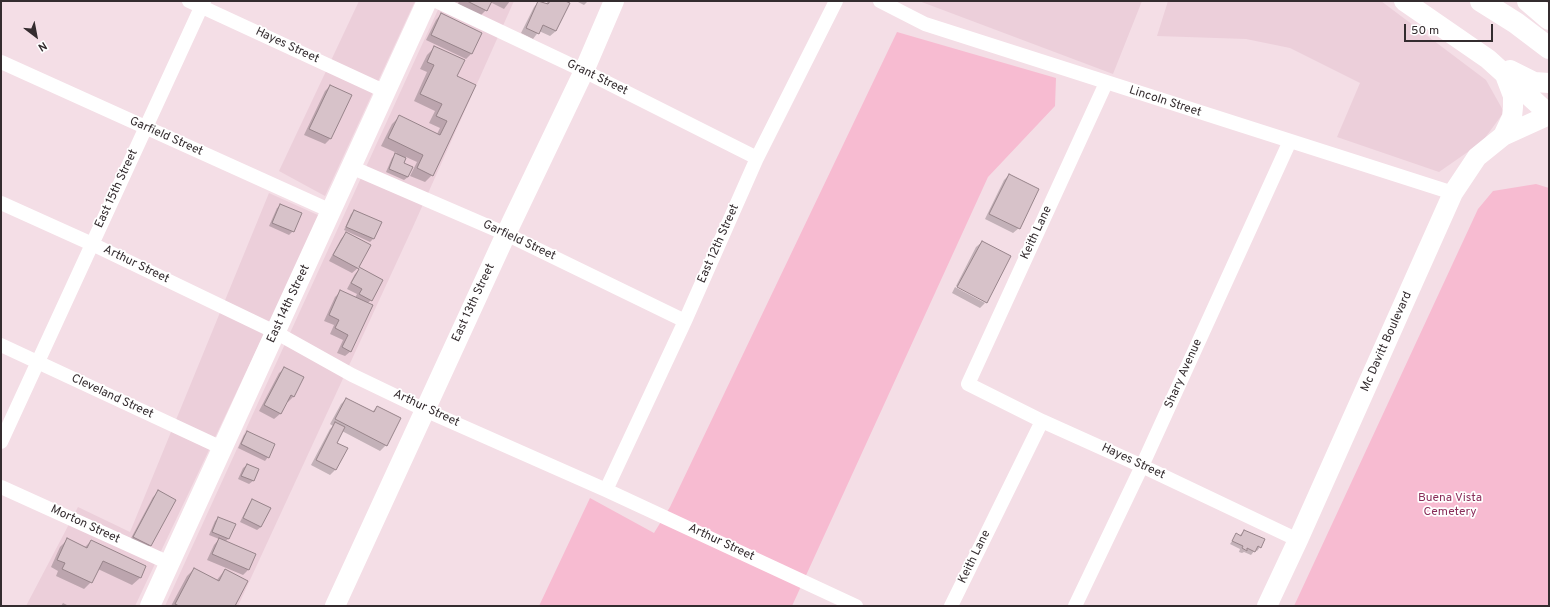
<!DOCTYPE html>
<html>
<head>
<meta charset="utf-8">
<style>
	body { margin:0 }
	#map { position:relative; width:1550px; height:607px; overflow:hidden; background:#f4dee6; font-family:Overpass,sans-serif }
	canvas { display:block }
	.frame { position:absolute; inset:0; border:2px solid #342c2f; pointer-events:none }
	.north { position:absolute; left:16px; top:16px; width:40px; height:40px; -webkit-text-stroke:3px #fff; paint-order:stroke; rotate:148deg; font-size:11px; font-weight:700; line-height:16px; text-align:center; color:#342c2f }
	.north::after { content:''; display:block; margin:auto; width:14px; height:18px; background:#342c2f; clip-path:polygon(50% 0,100% 100%,50% 72%,0 100%) }
	.scale { position:absolute; left:1404px; top:24px; width:89px; height:18px; box-sizing:border-box; border:2px solid #342c2f; border-top:0; padding-left:5px; font-size:12px; line-height:14px; white-space:nowrap; color:#342c2f; -webkit-text-stroke:3px #fff; paint-order:stroke }
</style>
</head>
<body>
<div id="map">
<canvas width="1550" height="607"></canvas>
<div class="frame"></div>
<div class="north">N</div>
<div class="scale">50 m</div>
</div>
<script>
const context = document.querySelector('canvas').getContext('2d');
context.lineJoin = 'round';
function fill(path, color) {
  context.fillStyle = color;
  context.fill(path, 'evenodd');
}
function poly(rows) {
  const path = new Path2D();
  for (const r of rows) {
    path.moveTo(r[0], r[1]);
    for (let i = 2; i < r.length; i += 2) path.lineTo(r[i], r[i + 1]);
  }
  return path;
}
function stroke(path, color, width, dash) {
  context.strokeStyle = color;
  context.lineWidth = width;
  context.lineCap = dash ? 'butt' : 'round';
  context.setLineDash(dash || []);
  context.stroke(path);
}
function drawText(font, color, halo, rows, align = 'center') {
  context.font = font + ' Overpass,sans-serif';
  context.lineWidth = 3.5;
  context.setLineDash([]);
  context.textBaseline = 'middle';
  context.strokeStyle = halo;
  context.fillStyle = color;
  for (const [text, x, y, turn = 0] of rows) {
    context.save();
    context.translate(x, y);
    context.rotate((+turn || 0) * Math.PI / 180);
    context.textAlign = isNaN(turn) ? turn : align;
    if (halo) context.strokeText(text, 0, 0);
    context.fillText(text, 0, 0);
    context.restore();
  }
}
const built = poly([
	[359,1,415,1,325,196,279,171],
	[442,1,514,1,412,229,238,606,165,606],
	[919,1,1142,1,1113,74],
	[1168,1,1381,1,1486,80,1504,112,1482,142,1439,172,1337,137,1360,83,1290,48,1246,39,1157,36],
	[269,193,320,216,135,606,26,606,78,507,130,532]
]);
const green = poly([
	[897,32,1056,78,1055,106,988,177,792,606,539,606,590,498,654,533,670,507],
	[1536,184,1549,188,1549,606,1294,606,1478,209,1493,191]
]);
const shadow = poly([
	[459,1,510,1,504,9,490,2,486,10,480,16,458,4],
	[539,1,546,4,548,1,563,1,569,4,556,31,550,36,539,31,533,39,521,33,534,7],
	[576,1,588,1,584,5],
	[441,14,471,54,466,59,426,40,436,20],
	[435,47,456,76,474,85,432,175,425,182,410,176,417,162,406,157,403,164,408,177,404,180,386,172,392,158,397,153,381,146,392,124,399,117,437,134,440,128,429,123,435,111,414,101,427,72,420,69,427,55],
	[330,86,350,95,330,139,325,144,304,135,325,91],
	[1009,175,1019,228,1013,233,985,219,1004,180],
	[281,205,293,231,289,235,269,226,277,208],
	[354,211,381,223,373,239,370,242,344,230,351,214],
	[346,233,358,268,352,273,329,261,341,239],
	[982,242,1010,256,985,303,985,301,956,286,976,247],
	[360,269,371,300,367,304,351,351,345,356,337,353,343,340,330,334,334,325,324,321,335,297,340,292,355,298,357,294,347,289,355,274],
	[955,287,985,303,980,308,952,293],
	[285,368,303,378,293,397,288,402,286,401,280,414,274,419,259,411,279,373],
	[346,399,372,412,377,407,386,445,380,451,342,431,336,443,336,469,330,475,311,465,330,429,333,426,330,424,341,404],
	[248,432,268,457,265,461,238,448,244,435],
	[247,465,258,470,253,481,249,484,238,479,243,468],
	[158,492,150,545,145,551,129,542,153,497],
	[252,500,261,527,257,530,240,522,249,504],
	[218,518,229,538,225,542,255,555,248,570,243,575,207,560,214,545,219,539,209,535,215,521],
	[1244,531,1260,547,1257,551,1255,550,1251,555,1244,552,1242,553,1239,552,1240,549,1230,544,1236,535,1239,536],
	[68,539,84,548,91,541,145,567,140,578,132,585,98,569,91,582,84,589,56,576,58,571,51,567,60,547],
	[194,569,216,581,225,570,234,606,171,606,187,576],
	[63,603,69,606,61,606]
]);
const building = poly([
	[467,1,492,1,487,11,467,1],
	[538,1,548,4,550,1,565,1,570,3,556,31,543,25,539,34,526,28,538,1],
	[441,13,482,33,472,54,431,35,441,13],
	[434,46,465,60,457,76,476,85,433,176,417,168,423,155,388,138,399,115,440,135,447,121,436,116,442,104,420,94,434,65,427,62,434,46],
	[330,85,352,95,331,139,309,129,330,85],
	[395,153,406,158,404,163,413,167,408,177,389,169,395,153],
	[1009,174,1039,189,1020,229,989,214,1009,174],
	[280,204,302,213,294,232,272,223,280,204],
	[354,210,382,222,374,239,346,227,354,210],
	[346,232,371,245,359,267,383,280,372,301,359,294,362,289,351,283,359,269,333,255,346,232],
	[982,241,1011,256,987,303,957,287,982,241],
	[340,290,373,305,351,352,342,347,348,335,335,328,339,320,329,315,340,290],
	[284,367,304,377,294,397,291,395,281,414,264,405,284,367],
	[346,398,374,412,377,406,401,418,387,446,335,419,346,398],
	[335,422,345,427,337,443,348,448,336,470,316,460,335,422],
	[247,431,275,444,269,458,241,444,247,431],
	[247,464,259,469,254,481,241,476,247,464],
	[158,490,176,500,151,546,133,537,158,490],
	[252,499,271,508,261,527,243,518,252,499],
	[218,517,236,524,229,539,212,532,218,517],
	[1244,530,1265,539,1261,548,1258,546,1255,552,1247,548,1247,551,1242,548,1243,546,1232,541,1236,533,1241,536,1244,530],
	[67,538,87,548,91,540,146,566,141,578,103,561,92,583,62,569,65,563,57,560,67,538],
	[219,538,256,554,249,570,212,554,219,538],
	[194,568,219,581,225,569,248,581,235,606,179,606,175,604,194,568]
]);
const street = poly([
	[189,1,386,92],
	[436,1,584,71,757,158],
	[880,1,925,24,1453,193],
	[1,62,331,211],
	[1106,83,968,384,1042,421,1142,466,1298,540],
	[351,167,506,234,685,321],
	[1,203,92,244,275,332,352,375,425,410,606,490,856,606],
	[1,345,222,448],
	[1,442,204,1],
	[1,487,169,563],
	[606,490,685,321,757,158,836,1],
	[951,606,1042,421],
	[1075,606,1142,466,1290,141]
]);
const secondary = poly([
	[1404,1,1488,59,1549,114],
	[1510,70,1534,82,1549,83],
	[1503,136,1512,117,1513,107,1513,96,1505,75],
	[150,606,427,1],
	[335,606,506,234,584,71,614,1],
	[1267,606,1298,540,1453,193,1477,157,1503,136,1549,115]
]);
const highway = poly([
	[1481,1,1516,23,1549,48],
	[1528,1,1549,19]
]);
const streetNames = [
	["Hayes Street",287,46,25],
	["Grant Street",597,78,26],
	["Lincoln Street",1165,102,18],
	["Garfield Street",166,137,24],
	["East 15th Street",117,189,-65],
	["Keith Lane",1037,233,-65],
	["Garfield Street",519,241,25],
	["East 12th Street",719,244,-66],
	["Arthur Street",136,265,26],
	["East 13th Street",474,303,-65],
	["East 14th Street",289,304,-65],
	["Mc Davitt Boulevard",1387,342,-66],
	["Shary Avenue",1184,374,-66],
	["Cleveland Street",112,397,25],
	["Arthur Street",426,409,25],
	["Hayes Street",1133,462,25],
	["Morton Street",85,525,25],
	["Arthur Street",721,543,25],
	["Keith Lane",975,557,-64]
];
const parkNames = [
	["Buena Vista",1450,499],
	["Cemetery",1450,513]
];
fill(built, '#eccfda');
fill(green, '#f7bbd1');
fill(shadow, '#0003');
fill(building, '#d7c2c9');
stroke(building, '#97848a', 1);
stroke(street, '#fff', 14);
stroke(secondary, '#fff', 20);
stroke(highway, '#fff', 22);
drawText('12px', '#342c2f', '#fff', streetNames);
drawText('12px', '#892d59', '#fff', parkNames);
</script>
</body>
</html>
